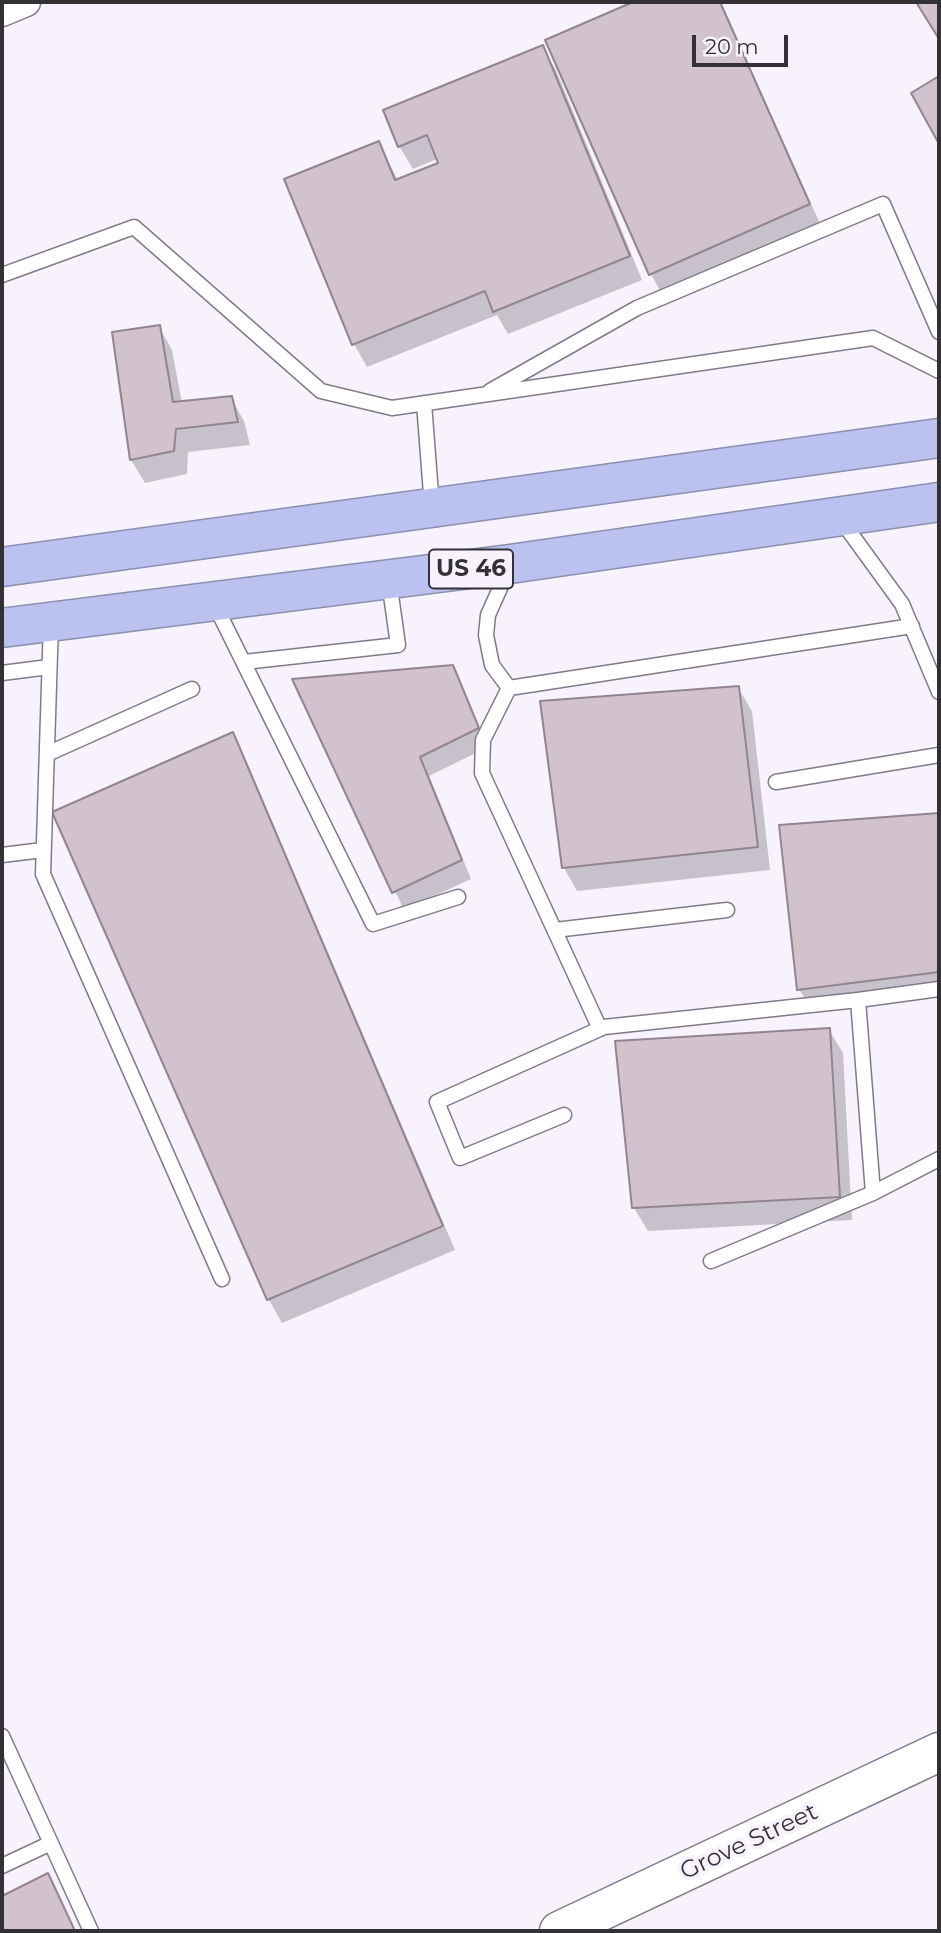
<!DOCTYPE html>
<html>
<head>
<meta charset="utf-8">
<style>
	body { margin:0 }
	#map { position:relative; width:941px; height:1933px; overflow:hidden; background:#f8f2fe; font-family:Montserrat,sans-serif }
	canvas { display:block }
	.frame { position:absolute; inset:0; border:4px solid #333036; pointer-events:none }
	.scale { position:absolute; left:692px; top:35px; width:96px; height:32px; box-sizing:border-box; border:4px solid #333036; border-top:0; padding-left:9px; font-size:21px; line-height:24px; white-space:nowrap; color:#333036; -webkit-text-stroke:5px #f8f2fe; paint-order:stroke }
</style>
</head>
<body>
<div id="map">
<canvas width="941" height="1933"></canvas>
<div class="frame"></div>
<div class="scale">20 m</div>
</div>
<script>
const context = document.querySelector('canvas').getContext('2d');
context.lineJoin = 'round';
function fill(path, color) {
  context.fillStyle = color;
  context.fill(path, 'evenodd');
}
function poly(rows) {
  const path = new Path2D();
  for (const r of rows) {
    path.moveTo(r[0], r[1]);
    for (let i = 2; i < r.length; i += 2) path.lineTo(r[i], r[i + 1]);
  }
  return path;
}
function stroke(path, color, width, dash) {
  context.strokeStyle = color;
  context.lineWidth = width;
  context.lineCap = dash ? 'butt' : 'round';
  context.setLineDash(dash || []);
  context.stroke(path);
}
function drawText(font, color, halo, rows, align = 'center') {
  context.font = font + ' Montserrat,sans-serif';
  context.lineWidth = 7;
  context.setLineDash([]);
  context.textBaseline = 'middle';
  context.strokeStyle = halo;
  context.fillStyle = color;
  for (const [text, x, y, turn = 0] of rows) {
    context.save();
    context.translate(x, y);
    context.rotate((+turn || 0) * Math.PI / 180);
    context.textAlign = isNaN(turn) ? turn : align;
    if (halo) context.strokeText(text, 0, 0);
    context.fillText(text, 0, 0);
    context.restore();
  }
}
const shadow = poly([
	[637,2,721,2,822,228,664,298,651,274,547,41],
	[542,47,556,70,642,280,508,334,497,315,367,367,354,344,378,143,398,180,440,164,437,159,413,169,399,146],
	[159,327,172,350,182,403,231,398,244,421,250,445,188,452,187,474,145,483,131,460],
	[452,666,488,747,429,776,471,879,404,910,295,681],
	[738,688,752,711,770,870,577,891,564,868],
	[232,735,245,758,455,1250,282,1323,269,1300,54,813],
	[939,815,939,996,813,1012,799,989,781,826],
	[829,1030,843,1053,852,1220,648,1231,634,1208],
	[47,1876,75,1931,2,1931,2,1898]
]);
const building = poly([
	[633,2,720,2,810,204,649,275,545,40,633,2],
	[916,2,939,2,939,39,916,2],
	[543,45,630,256,493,312,485,291,352,345,284,179,379,141,395,180,438,163,427,135,398,147,383,110,543,45],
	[939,76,939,144,911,93,939,76],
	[160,325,173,402,232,396,238,422,176,429,174,451,130,460,112,332,160,325],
	[453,665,479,728,420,757,462,860,392,893,292,679,453,665],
	[739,686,758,847,562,868,540,701,739,686],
	[233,732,443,1226,267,1300,52,812,233,732],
	[939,813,939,972,797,990,779,825,939,813],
	[830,1028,840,1197,632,1208,615,1041,830,1028],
	[48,1873,75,1931,2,1931,2,1896,48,1873]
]);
const lane = poly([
	[2,275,134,227,321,391,392,408,873,338,939,371],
	[490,391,637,308,883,204,939,332],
	[424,403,432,507],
	[841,520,902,604,939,692],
	[509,568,488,615,486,635,492,665,509,688],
	[214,603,373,924,458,897],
	[51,622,43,874,222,1279],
	[244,662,398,645,389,581],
	[2,673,49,667],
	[47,754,192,689],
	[776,782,939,755],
	[2,855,43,850],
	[555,930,727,910],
	[858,1000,939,989],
	[600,1029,482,773,483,740,509,688,912,626],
	[564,1115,460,1158,437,1102,604,1027,858,1000,873,1193],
	[711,1261,873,1193,939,1159],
	[2,1736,91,1931],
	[2,1866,51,1843]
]);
const street = poly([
	[2,12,26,2]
]);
const secondary = poly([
	[559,1931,939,1752]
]);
const highway = poly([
	[2,567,939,438],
	[2,628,510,564,939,502]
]);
const shields = [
	[471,569,84]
];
const shieldNames = [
	["US 46",471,569]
];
const streetNames = [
	["Grove Street",749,1842,-25]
];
fill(shadow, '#0003');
fill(building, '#d1c2cc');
stroke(building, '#93858f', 2);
stroke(lane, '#817a87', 17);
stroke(street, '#817a87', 31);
stroke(secondary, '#817a87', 41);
stroke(highway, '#8b8fae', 41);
stroke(lane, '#fff', 14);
stroke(street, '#fff', 28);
stroke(secondary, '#fff', 38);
stroke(highway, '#bbc2ef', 38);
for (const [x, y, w] of shields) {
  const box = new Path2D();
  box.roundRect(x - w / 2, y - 19.5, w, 39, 5);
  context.fillStyle = '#f8f2fe';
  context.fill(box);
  stroke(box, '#333036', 2);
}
drawText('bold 23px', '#333036', null, shieldNames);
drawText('24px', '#333036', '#f8f2fe', streetNames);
</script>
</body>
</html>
